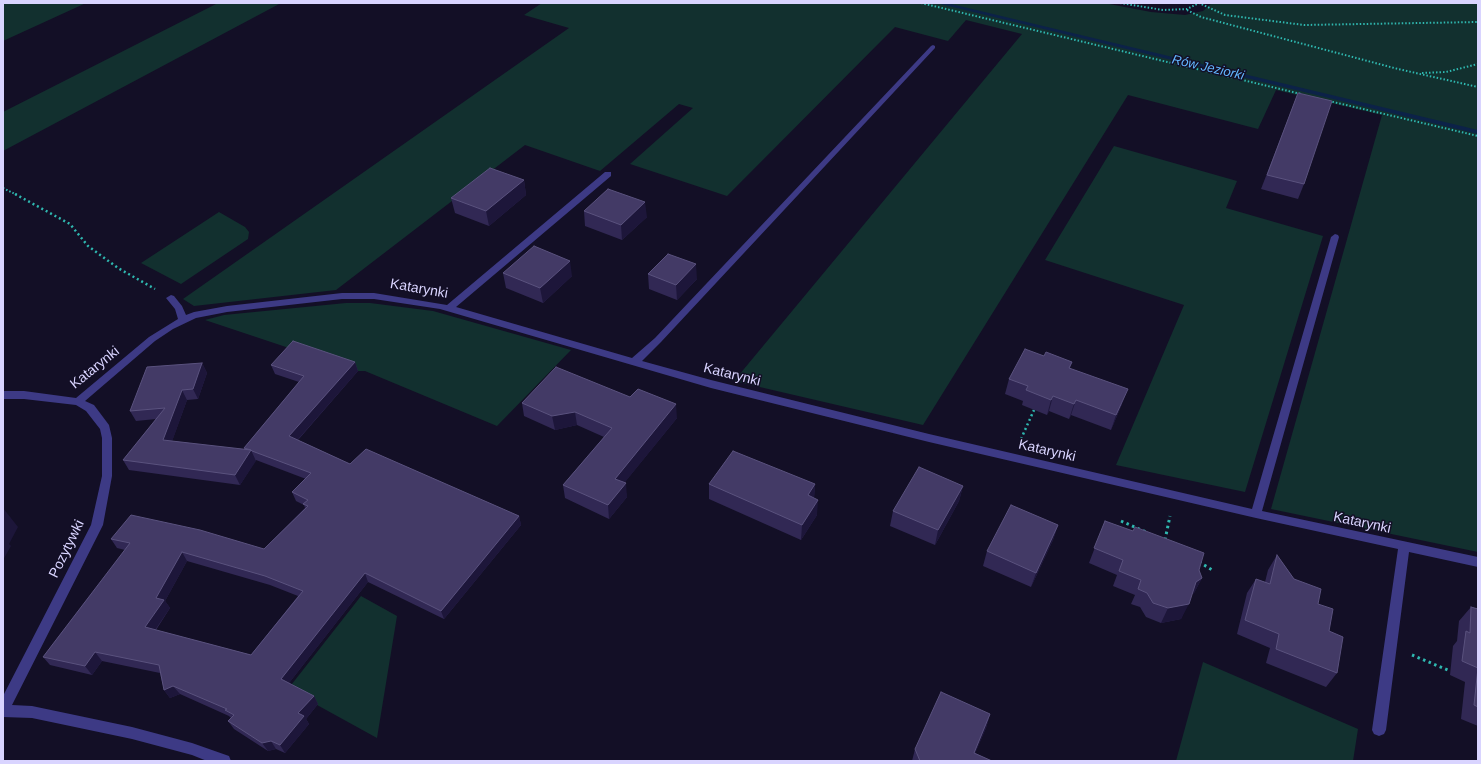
<!DOCTYPE html>
<html>
<head>
<meta charset="utf-8">
<style>
	body { margin:0 }
	#map { position:relative; width:1481px; height:764px; overflow:hidden; background:#130f26; font-family:Helvetica,sans-serif }
	canvas { display:block }
	.frame { position:absolute; inset:0; border:4px solid #d9d4ff; pointer-events:none }
</style>
</head>
<body>
<div id="map">
<canvas width="1481" height="764"></canvas>
<div class="frame"></div>
</div>
<script>
const context = document.querySelector('canvas').getContext('2d');
context.lineJoin = 'round';
function fill(path, color) {
  context.fillStyle = color;
  context.fill(path, 'evenodd');
}
function poly(rows) {
  const path = new Path2D();
  for (const r of rows) {
    path.moveTo(r[0], r[1]);
    for (let i = 2; i < r.length; i += 2) path.lineTo(r[i], r[i + 1]);
  }
  return path;
}
function stroke(path, color, width, dash) {
  context.strokeStyle = color;
  context.lineWidth = width;
  context.lineCap = dash ? 'butt' : 'round';
  context.setLineDash(dash || []);
  context.stroke(path);
}
function drawText(font, color, halo, rows, align = 'center') {
  context.font = font + ' Helvetica,sans-serif';
  context.lineWidth = 3;
  context.setLineDash([]);
  context.textBaseline = 'middle';
  context.strokeStyle = halo;
  context.fillStyle = color;
  for (const [text, x, y, turn = 0] of rows) {
    context.save();
    context.translate(x, y);
    context.rotate((+turn || 0) * Math.PI / 180);
    context.textAlign = isNaN(turn) ? turn : align;
    if (halo) context.strokeText(text, 0, 0);
    context.fillText(text, 0, 0);
    context.restore();
  }
}
const green = poly([
	[3,3,86,3,3,41],
	[218,3,281,3,3,151,3,112],
	[542,3,1104,3,1151,12,1185,15,1203,11,1212,3,1478,3,1478,552,1271,509,1382,115,1276,90,1258,129,1128,95,923,425,734,381,1022,34,966,20,948,41,895,27,727,196,630,164,693,108,679,104,600,171,525,145,336,290,194,306,183,299,569,28,524,15],
	[1114,146,1237,181,1226,208,1323,236,1245,492,1116,465,1184,305,1045,260],
	[219,212,245,227,249,232,248,239,181,284,141,263],
	[346,303,370,303,433,311,571,350,497,426,365,371,358,371,205,320,224,315],
	[361,596,397,616,377,738,288,689],
	[1203,662,1358,729,1353,761,1176,761]
]);
const stream = poly([
	[936,3,947,3,1478,130,1478,134,936,3]
]);
const pathFar2 = poly([
	[921,3,1301,94],
	[1120,3,1163,10,1187,9,1199,3,1225,15,1304,25,1478,22],
	[1187,10,1201,17,1398,69,1478,87],
	[1422,73,1446,72,1478,64],
	[1329,101,1478,136],
	[3,188,17,195]
]);
const pathFar1 = poly([
	[15,194,70,224,88,246,118,268,155,289],
	[1021,439,1034,410]
]);
const path = poly([
	[1121,521,1146,532],
	[1165,540,1170,516],
	[1199,562,1214,571],
	[1412,655,1450,671]
]);
const minor = poly([
	[933,45,935,46,935,48,661,342,642,361,711,380,929,434,1252,509,1331,237,1335,234,1338,235,1339,237,1262,511,1478,557,1478,567,1409,552,1386,730,1384,734,1379,736,1374,734,1372,730,1398,549,1256,518,929,442,711,388,440,309,374,299,342,299,227,312,196,318,173,329,155,341,85,401,94,405,109,425,112,438,112,476,103,525,12,705,32,706,132,727,192,743,229,756,231,761,207,761,192,755,132,739,32,718,3,717,3,696,91,525,102,476,102,438,100,429,86,411,76,405,24,399,3,399,3,391,24,391,76,398,149,337,178,319,175,309,166,298,171,295,174,296,182,306,186,315,194,312,227,306,342,293,374,293,447,305,605,172,611,172,611,176,456,307,632,358,655,338,931,46,933,45]
]);
const wall = poly([
	[1298,93,1304,184,1298,199,1261,189],
	[524,180,526,195,489,226,455,213,451,198],
	[584,211,647,217,622,240,585,226],
	[503,273,572,276,543,303,506,288],
	[648,274,697,279,677,300,649,289],
	[1044,356,1072,362,1070,368,1122,404,1111,430,1071,415,1069,419,1049,411,1047,415,1022,405,1023,401,1005,394,1009,379],
	[355,362,358,371,298,440,350,464,519,516,521,525,444,619,368,582,289,683,314,696,318,704,306,719,309,724,285,753,276,749,268,751,234,729,228,721,231,718,229,716,180,694,170,698,164,690,160,673,102,661,92,675,50,665,43,657,125,550,117,548,111,539,264,549,305,508,304,505,296,501,292,492,306,479,256,460,240,485,129,470,123,460,156,419,136,421,130,411,202,363,207,373,198,399,187,400,172,441,244,450,244,448,299,382,275,374,271,365],
	[187,561,270,585,298,596,251,655,156,630,170,608,165,601],
	[522,403,677,418,624,483,627,497,609,519,565,498,563,485,604,437,577,425,555,430,524,416],
	[709,484,815,484,814,498,817,515,801,540,709,499],
	[963,486,959,501,935,545,890,526,893,511],
	[1105,521,1199,570,1202,578,1194,593,1192,594,1181,619,1161,623,1146,617,1140,607,1131,604,1135,595,1113,586,1117,575,1089,563],
	[1058,525,1053,540,1031,587,983,566,987,551],
	[1277,555,1294,579,1318,604,1329,631,1337,673,1326,687,1266,663,1270,648,1237,634,1247,593,1256,579,1265,582,1268,570],
	[1471,607,1478,609,1478,726,1461,719,1465,682,1450,675,1453,646,1457,641,1459,621],
	[990,714,986,728,975,753,992,761,912,761,915,749]
]);
const shadedWall = poly([
	[524,180,526,195,489,226,486,211],
	[645,202,647,217,622,240,621,225],
	[570,261,572,276,543,303,540,288],
	[696,264,697,279,677,300,676,285],
	[355,362,358,371,293,445,289,436],
	[202,363,207,373,198,399,193,389],
	[1128,389,1122,404,1111,430,1116,415],
	[182,390,187,400,169,450,163,440],
	[1053,396,1049,411,1047,415,1051,400],
	[1076,400,1071,415,1069,419,1074,404],
	[676,404,677,418,617,492,615,479],
	[575,412,577,425,555,430,552,416],
	[251,450,256,461,240,485,235,475],
	[626,483,627,497,609,519,608,505],
	[815,484,814,499,808,495],
	[963,486,959,501,935,545,938,530],
	[818,500,817,515,801,540,802,525],
	[3,508,18,527,9,544,11,546,3,560],
	[519,516,521,525,444,619,441,611],
	[1058,525,1053,540,1031,587,1036,573],
	[182,552,187,561,165,601,170,608,151,636,145,627,156,598],
	[365,573,368,582,286,687,281,679],
	[1202,578,1194,593,1188,596,1196,582],
	[1189,604,1181,619,1161,623,1168,608],
	[95,652,102,661,92,675,85,666],
	[173,686,180,694,170,698,164,690],
	[314,696,318,704,306,719,309,724,285,753,280,745,298,713],
	[990,714,986,728,972,761,974,753],
	[271,741,276,749,268,751,262,743]
]);
const building = poly([
	[1298,93,1332,101,1304,184,1267,175,1298,93],
	[490,168,524,180,486,211,451,198,490,168],
	[608,189,645,202,621,225,584,211,608,189],
	[534,246,570,261,540,288,503,273,534,246],
	[668,254,696,264,676,285,648,274,668,254],
	[293,341,355,362,289,436,350,464,366,449,519,516,441,611,365,573,281,679,314,696,298,713,304,716,280,745,271,741,262,743,228,721,234,715,225,710,227,709,173,686,164,690,159,665,95,652,85,666,43,657,130,543,111,539,131,515,200,530,264,549,308,506,303,504,308,500,292,492,311,473,252,451,251,450,244,448,304,376,271,365,293,341],
	[182,552,265,576,303,591,251,655,145,627,164,600,156,598,182,552],
	[1025,349,1044,356,1046,352,1072,362,1069,368,1128,389,1116,415,1076,400,1074,404,1053,396,1051,400,1026,390,1028,386,1009,379,1025,349],
	[202,363,193,389,182,390,163,440,251,450,235,475,123,460,165,408,130,411,147,367,202,363],
	[556,367,630,397,638,389,676,404,615,479,626,483,608,505,563,485,612,428,575,412,552,416,522,403,556,367],
	[733,451,815,484,808,495,818,500,802,525,709,484,733,451],
	[919,467,963,486,938,530,893,511,919,467],
	[1011,505,1058,525,1036,573,987,551,1011,505],
	[1105,521,1133,531,1135,527,1204,553,1199,570,1202,578,1196,582,1189,604,1168,608,1153,603,1147,593,1138,589,1141,580,1119,571,1123,560,1094,548,1105,521],
	[1277,555,1294,579,1321,589,1318,604,1333,609,1329,631,1343,637,1337,673,1276,649,1279,634,1245,620,1256,579,1270,584,1277,555],
	[1471,607,1478,609,1478,707,1474,705,1478,668,1462,661,1466,631,1470,633,1471,607],
	[941,692,990,714,974,753,992,761,920,761,915,749,941,692]
]);
const farWaternames = [
	["Rów Jeziorki",1208,68,13]
];
const streetNames = [
	["Katarynki",419,289,10],
	["Katarynki",95,368,-39],
	["Katarynki",732,375,14],
	["Katarynki",1047,451,13],
	["Katarynki",1362,523,12],
	["Pozytywki",67,549,-64]
];
fill(green, '#12302f');
fill(stream, '#0c2248');
stroke(pathFar2, '#2fb8b0', 2, [1.5, 2]);
stroke(pathFar1, '#2fb8b0', 2.5, [2, 3]);
stroke(path, '#2fb8b0', 3, [2.5, 3.5]);
fill(minor, '#3d3a85');
fill(wall, '#312854');
fill(shadedWall, '#1d163a');
fill(building, '#433a66');
stroke(building, '#5a527e', 1);
drawText('italic 13px', '#62b6ff', '#130f26', farWaternames);
drawText('14px', '#d9d4ff', '#130f26', streetNames);
</script>
</body>
</html>
